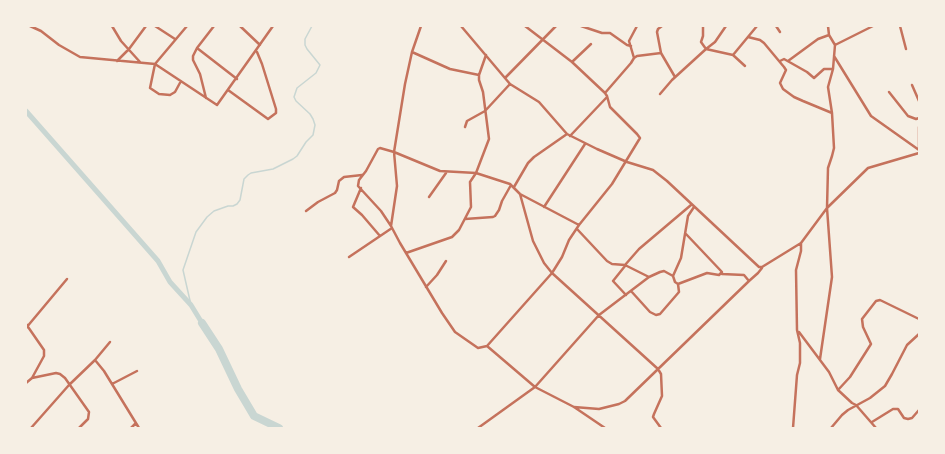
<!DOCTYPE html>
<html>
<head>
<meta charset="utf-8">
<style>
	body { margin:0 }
	#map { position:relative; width:945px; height:454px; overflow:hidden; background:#f6efe4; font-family:Helvetica,sans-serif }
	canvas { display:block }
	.frame { position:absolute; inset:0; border:27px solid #f6efe4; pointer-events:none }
</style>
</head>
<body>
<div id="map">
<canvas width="945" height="454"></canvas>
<div class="frame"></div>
</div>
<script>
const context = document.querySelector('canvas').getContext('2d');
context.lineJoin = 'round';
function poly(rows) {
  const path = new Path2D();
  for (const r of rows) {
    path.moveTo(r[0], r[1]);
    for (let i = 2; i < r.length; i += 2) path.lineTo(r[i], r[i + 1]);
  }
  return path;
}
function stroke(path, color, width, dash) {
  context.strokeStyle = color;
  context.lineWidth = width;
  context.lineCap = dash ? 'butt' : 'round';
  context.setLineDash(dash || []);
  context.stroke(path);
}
const stream = poly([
	[191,305,183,270,196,232,207,217,214,211,228,206,233,206,237,204,240,200,244,179,248,175,251,173,273,169,293,159,297,156,306,142,313,135,315,125,313,119,310,114,296,101,294,97,297,88,316,73,320,65,307,49,305,45,305,39,312,26]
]);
const canal = poly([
	[26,111,158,261,170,282,191,305,202,323]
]);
const river = poly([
	[202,323,219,349,238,389,254,416,279,428]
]);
const minor = poly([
	[30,26,41,31,59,45,80,57,155,64,217,105,273,26],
	[112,26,121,41,140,62],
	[155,26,175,39],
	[240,26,260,45],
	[461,26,510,84,539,102,567,134,597,149,627,162,653,170,667,181,759,267,762,267,801,243,827,208,868,168,919,153],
	[525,26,572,62,605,93,607,96,610,107,637,134,640,138,612,184,579,225,569,240,562,257,552,273,487,346,535,387,574,407,605,428],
	[581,26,602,33,610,33,627,45,631,46],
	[703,26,703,36,701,42,706,49,733,55,745,66],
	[776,26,780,32],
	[900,26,906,49],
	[748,37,760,40,764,43,784,67,786,70,780,83,783,89,794,97,803,101,832,113],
	[835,45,873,26],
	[197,48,237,79],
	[412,52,421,26],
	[661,53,657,32,658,29,662,26],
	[733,55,757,26],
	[834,56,871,116,919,150],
	[634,58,637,56,661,53,675,77],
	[117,61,129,49,146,26],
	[780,61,784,59,807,72,814,78,824,69,833,69],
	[788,61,818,39,829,35],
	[572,62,591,44],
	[505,78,556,26],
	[181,81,175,92,170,95,159,94,150,88,155,64,187,26],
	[912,85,919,101],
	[228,90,268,119,276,113,276,109,262,64,257,52],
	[889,92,908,116,916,119,919,118],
	[605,93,631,63,634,58,629,41,637,26],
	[660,94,672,80,706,49,715,42,726,26],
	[206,98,200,74,193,60,193,56,197,48,214,26],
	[465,127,467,121,485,111,510,84],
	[570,136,607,97],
	[919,150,919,127],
	[514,187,528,163,534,157,567,134],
	[361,188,353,207,362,215,380,236],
	[520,194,533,241,544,263,552,273,658,369,661,374,662,396,654,414,653,417,661,428],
	[429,197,446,173],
	[544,207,585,144],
	[306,211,318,202,335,193,337,190,339,181,344,177,362,175],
	[465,219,493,217,495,216,499,210,502,201,511,185],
	[391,226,397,186,394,152,405,84,412,52,450,69,479,75],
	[577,229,607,261,612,264,625,265],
	[406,253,452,237,459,230,471,207,470,182,476,173,489,139,483,92,479,80,479,75,486,55],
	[349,257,392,228],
	[625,266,613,281,626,295],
	[722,274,744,275,749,281,758,273,762,268],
	[673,276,681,258,688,216,694,207],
	[649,277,625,265,639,249,691,205],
	[678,284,707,273,719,275,722,272,686,234],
	[426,287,437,275,446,261],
	[26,324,44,350,44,356,32,378],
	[26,328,67,279],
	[799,332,829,372,838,390,852,403,856,405,876,428],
	[487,346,478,348,455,332,442,313,400,243,391,226,381,211,358,186,359,180,366,171,378,149,380,148,394,152,440,171,476,173,510,184,520,194,579,225],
	[820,359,832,277,827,208,828,168,832,156,834,148,832,113,828,87,833,69,835,45,829,35,828,26],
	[95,360,104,371,139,428],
	[26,383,32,378,56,373,60,374,65,378,89,412,88,419,79,428],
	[112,384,137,371],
	[838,390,850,377,871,344,863,327,862,319,876,301,880,300,919,319],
	[574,407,599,409,619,404,625,401,749,281],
	[872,422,893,409,898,409,904,418,908,419,912,418,919,410],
	[31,428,69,385,95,360,110,342],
	[131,428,136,423],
	[478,428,535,387,599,315,649,277,660,272,664,271,673,276,675,282,678,284,679,292,660,314,656,315,650,312,631,291],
	[793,428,797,375,800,363,800,343,797,330,796,270,801,251,801,243],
	[831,428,842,415,848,410,870,398,885,386,892,374,907,345,919,334]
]);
stroke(stream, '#c9d6d2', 1.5);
stroke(canal, '#c9d6d2', 5);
stroke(river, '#c9d6d2', 8);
stroke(minor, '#c5725c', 2.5);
</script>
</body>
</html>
